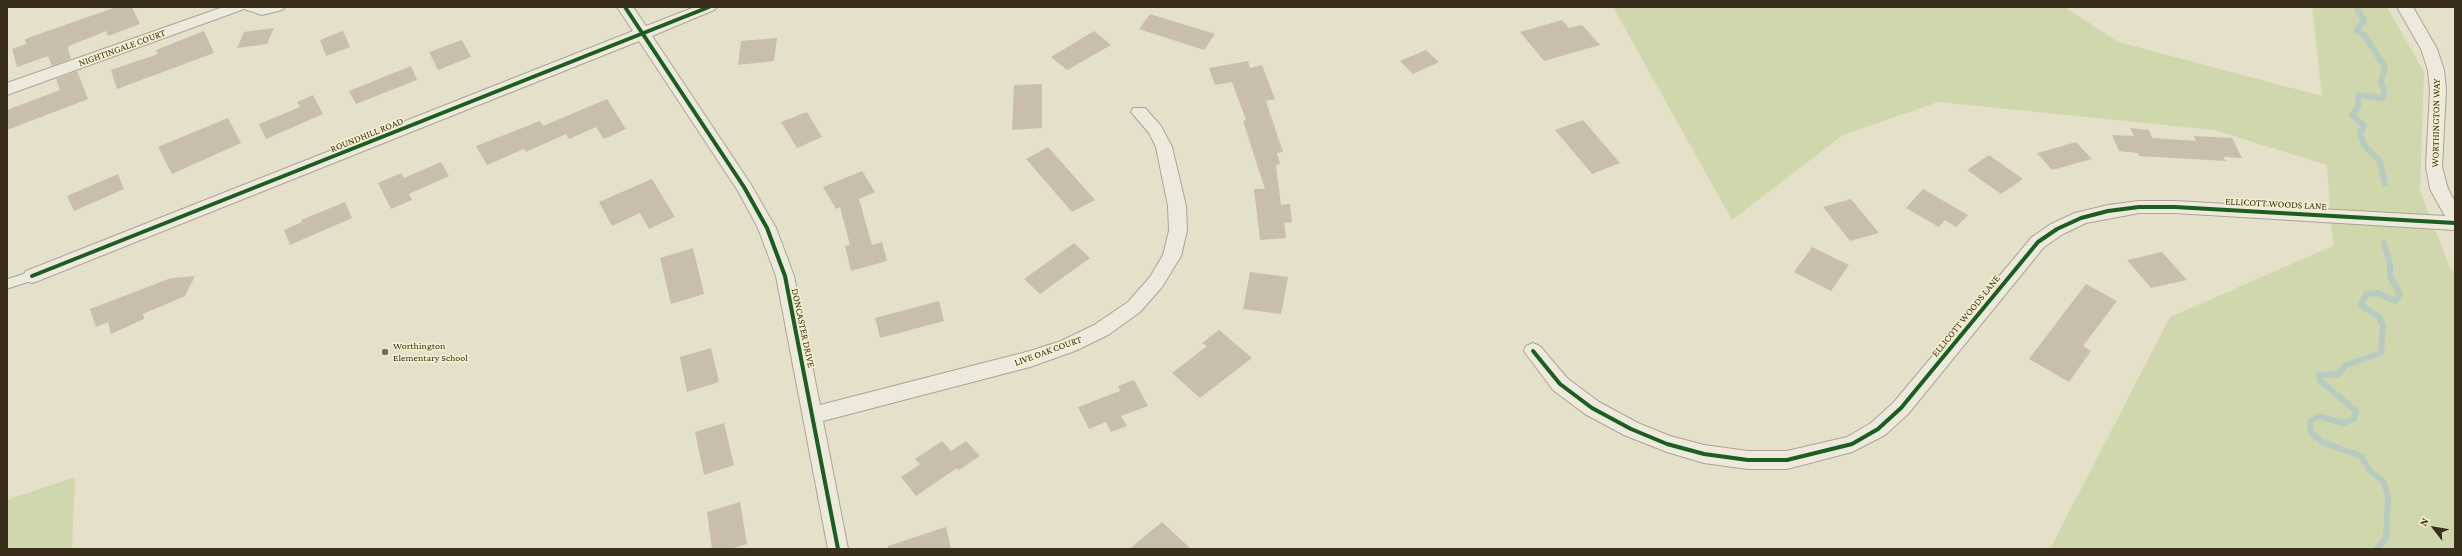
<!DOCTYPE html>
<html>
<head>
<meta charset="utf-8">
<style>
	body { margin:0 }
	#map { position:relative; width:2462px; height:556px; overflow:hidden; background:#e5e0ca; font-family:"Crimson Pro",serif }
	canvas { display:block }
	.frame { position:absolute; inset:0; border:8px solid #392d1c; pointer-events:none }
	.north { position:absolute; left:2414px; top:508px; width:40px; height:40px; -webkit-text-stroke:3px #f7f0cf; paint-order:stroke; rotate:301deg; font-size:11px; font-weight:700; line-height:16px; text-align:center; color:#392d1c }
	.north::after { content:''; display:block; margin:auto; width:14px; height:18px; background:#392d1c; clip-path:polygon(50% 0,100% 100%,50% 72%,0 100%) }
</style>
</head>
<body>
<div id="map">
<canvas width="2462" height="556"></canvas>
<div class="frame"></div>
<div class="north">N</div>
</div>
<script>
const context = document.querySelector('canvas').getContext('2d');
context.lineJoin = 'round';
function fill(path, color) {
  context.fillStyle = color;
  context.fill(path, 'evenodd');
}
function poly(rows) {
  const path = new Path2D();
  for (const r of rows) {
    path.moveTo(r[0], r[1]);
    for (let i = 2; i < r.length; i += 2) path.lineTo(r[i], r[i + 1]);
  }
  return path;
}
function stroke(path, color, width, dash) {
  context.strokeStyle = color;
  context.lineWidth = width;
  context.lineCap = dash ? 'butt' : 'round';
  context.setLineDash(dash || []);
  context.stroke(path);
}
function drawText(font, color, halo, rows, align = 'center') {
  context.font = font + ' "Crimson Pro",serif';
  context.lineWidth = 3;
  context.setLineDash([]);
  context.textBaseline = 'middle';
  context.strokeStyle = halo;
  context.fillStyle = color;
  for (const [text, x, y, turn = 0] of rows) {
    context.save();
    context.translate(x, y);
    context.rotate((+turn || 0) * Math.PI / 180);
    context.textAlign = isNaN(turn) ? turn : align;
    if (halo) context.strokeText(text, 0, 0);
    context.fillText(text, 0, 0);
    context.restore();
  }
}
const green = poly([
	[1613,7,2065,7,2118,42,2322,96,2312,7,2387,7,2424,72,2420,190,2450,268,2455,272,2455,549,2050,549,2170,317,2333,246,2327,165,2214,130,1938,102,1843,135,1732,220],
	[75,477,72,549,7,549,7,500]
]);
const stream = poly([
	[2356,7,2364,21,2357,30,2364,35,2385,67,2381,82,2384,91,2383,98,2359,95,2358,107,2352,115,2364,126,2360,132,2364,145,2380,161,2385,184],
	[2376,549,2386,539,2388,497,2384,482,2370,471,2361,456,2322,442,2311,432,2310,421,2319,416,2343,423,2354,419,2356,411,2320,381,2319,375,2338,374,2346,365,2381,353,2383,325,2379,317,2361,305,2366,294,2378,293,2395,301,2400,294,2390,276,2390,264,2384,243]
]);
const building = poly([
	[116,7,132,7,140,24,108,36,106,31,69,46,68,49,71,59,52,66,48,56,17,67,12,49,26,44,25,39],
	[1150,14,1215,34,1204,50,1139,29],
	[1562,20,1569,28,1582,25,1600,45,1544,61,1520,32],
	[274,28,267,44,237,48,244,32],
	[204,31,214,53,117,89,111,70,158,54,156,50],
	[343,31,350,47,326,56,320,40],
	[1094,31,1111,45,1067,70,1051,57],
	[777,38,774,61,738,65,741,41],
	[462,40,471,57,438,70,429,52],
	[1426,50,1439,62,1413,74,1400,61],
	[1248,61,1250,68,1262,65,1275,99,1266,101,1283,152,1277,153,1280,164,1276,165,1281,205,1290,204,1292,222,1284,223,1286,238,1260,240,1254,189,1265,189,1243,121,1246,120,1232,82,1215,85,1209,68],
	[411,66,417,80,356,104,349,91],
	[77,71,88,99,7,130,7,110,60,90,56,79],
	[1042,84,1042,128,1012,130,1014,85],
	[313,95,323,114,266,139,259,124,300,107,297,102],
	[607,99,626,129,604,139,596,127,569,139,566,134,526,152,524,149,487,165,476,146,540,121,543,126],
	[807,112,822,137,797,148,781,122],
	[228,118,241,143,172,174,158,147],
	[1583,120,1620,163,1592,174,1555,130],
	[2130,128,2149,130,2152,138,2196,141,2194,136,2232,138,2242,158,2223,157,2226,161,2139,156,2138,153,2119,151,2112,135,2134,136],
	[2076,142,2092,159,2052,170,2037,153],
	[1048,147,1095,200,1072,212,1026,159],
	[1989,155,2023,179,2001,194,1967,170],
	[441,162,449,176,409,194,412,200,391,209,378,183,401,173,404,178],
	[862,171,875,192,859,199,872,245,882,242,887,261,851,271,845,246,850,245,840,207,836,209,823,187],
	[118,174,124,189,74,211,67,196],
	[652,179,675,217,649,229,640,213,612,226,599,202],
	[1923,189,1968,215,1956,227,1945,220,1939,227,1906,208],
	[1851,199,1879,233,1850,241,1823,207],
	[345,202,352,218,290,245,284,230,302,222,301,220],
	[1074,243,1090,258,1040,294,1024,279],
	[1812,247,1849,265,1831,291,1794,272],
	[693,248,704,294,671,304,660,258],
	[2162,252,2187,280,2151,288,2127,260],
	[1250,272,1288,277,1281,314,1243,309],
	[195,276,185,296,143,314,144,319,111,334,108,322,96,327,90,309,171,278],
	[2086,284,2117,301,2083,346,2091,351,2069,382,2029,359],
	[939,301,944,321,880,338,875,318],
	[1219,330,1252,358,1200,398,1172,373,1207,346,1202,343],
	[711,348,719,382,687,392,680,357],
	[1134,380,1148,406,1121,416,1127,426,1111,432,1106,422,1089,429,1078,407,1120,391,1118,386],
	[724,423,734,465,704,475,695,432],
	[942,441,951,451,966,441,980,456,959,470,957,468,916,496,901,477,920,464,915,459],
	[740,502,747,544,730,549,712,549,707,512],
	[1162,522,1191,549,1129,549],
	[946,527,951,549,888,549,888,546]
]);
const lane = poly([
	[7,284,32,276]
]);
const street = poly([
	[223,7,285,7,282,10,262,15,244,9,7,95,7,83,223,7],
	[617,7,633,7,646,26,695,7,717,7,714,10,652,36,750,183,776,228,794,276,820,405,1030,351,1061,341,1094,325,1128,302,1150,277,1163,255,1169,231,1168,206,1156,147,1149,133,1131,112,1133,108,1145,108,1161,126,1172,147,1186,206,1187,231,1181,256,1162,287,1140,312,1108,335,1075,351,1030,367,823,421,848,549,828,549,776,276,758,228,738,191,639,41,38,281,32,283,26,281,23,276,26,271,633,31,617,7],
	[2397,7,2413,7,2437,49,2444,70,2446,90,2442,167,2448,189,2455,202,2455,230,2175,213,2139,213,2086,223,2063,234,2044,247,1908,414,1885,435,1852,452,1787,469,1748,469,1704,463,1667,452,1624,435,1585,414,1553,390,1524,351,1526,346,1533,343,1540,346,1567,378,1599,402,1638,423,1670,436,1704,445,1748,451,1787,451,1847,437,1871,423,1894,402,2032,237,2051,224,2075,213,2108,205,2139,201,2175,201,2445,216,2430,189,2426,167,2430,90,2428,70,2421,49,2397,7]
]);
const cycleway = poly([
	[625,7,744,187,767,228,785,276,838,549],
	[32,276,709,7],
	[1533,351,1560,384,1592,408,1631,429,1667,444,1704,454,1748,460,1787,460,1852,444,1878,429,1901,408,2038,242,2057,229,2081,218,2108,211,2139,207,2175,207,2455,223]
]);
const markers = [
	[385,352,4,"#756c59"]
];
const streetNames = [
	["NIGHTINGALE COURT",122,48,-20],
	["WORTHINGTON WAY",2436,123,-89],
	["ROUNDHILL ROAD",367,135,-22],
	["ELLICOTT WOODS LANE",2276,204,3],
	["ELLICOTT WOODS LANE",1966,316,-51],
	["DONCASTER DRIVE",803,328,78],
	["LIVE OAK COURT",1048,351,-20]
];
const poiNames = [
	["Worthington",393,346],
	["Elementary School",393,358]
];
fill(green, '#d1d7ac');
stroke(stream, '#b7cbc0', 6);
fill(building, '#c9beab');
stroke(lane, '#aaa494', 11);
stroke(street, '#aaa494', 2);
stroke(lane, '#ede9dd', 9);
fill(street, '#ede9dd');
stroke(cycleway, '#1b5e20', 4);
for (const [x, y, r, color] of markers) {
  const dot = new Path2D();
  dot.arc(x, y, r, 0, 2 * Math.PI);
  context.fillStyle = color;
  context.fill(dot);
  stroke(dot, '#f7f0cf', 1.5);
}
drawText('10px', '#392d1c', '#f7f0cf', streetNames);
drawText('10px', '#392d1c', '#f7f0cf', poiNames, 'left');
</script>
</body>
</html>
